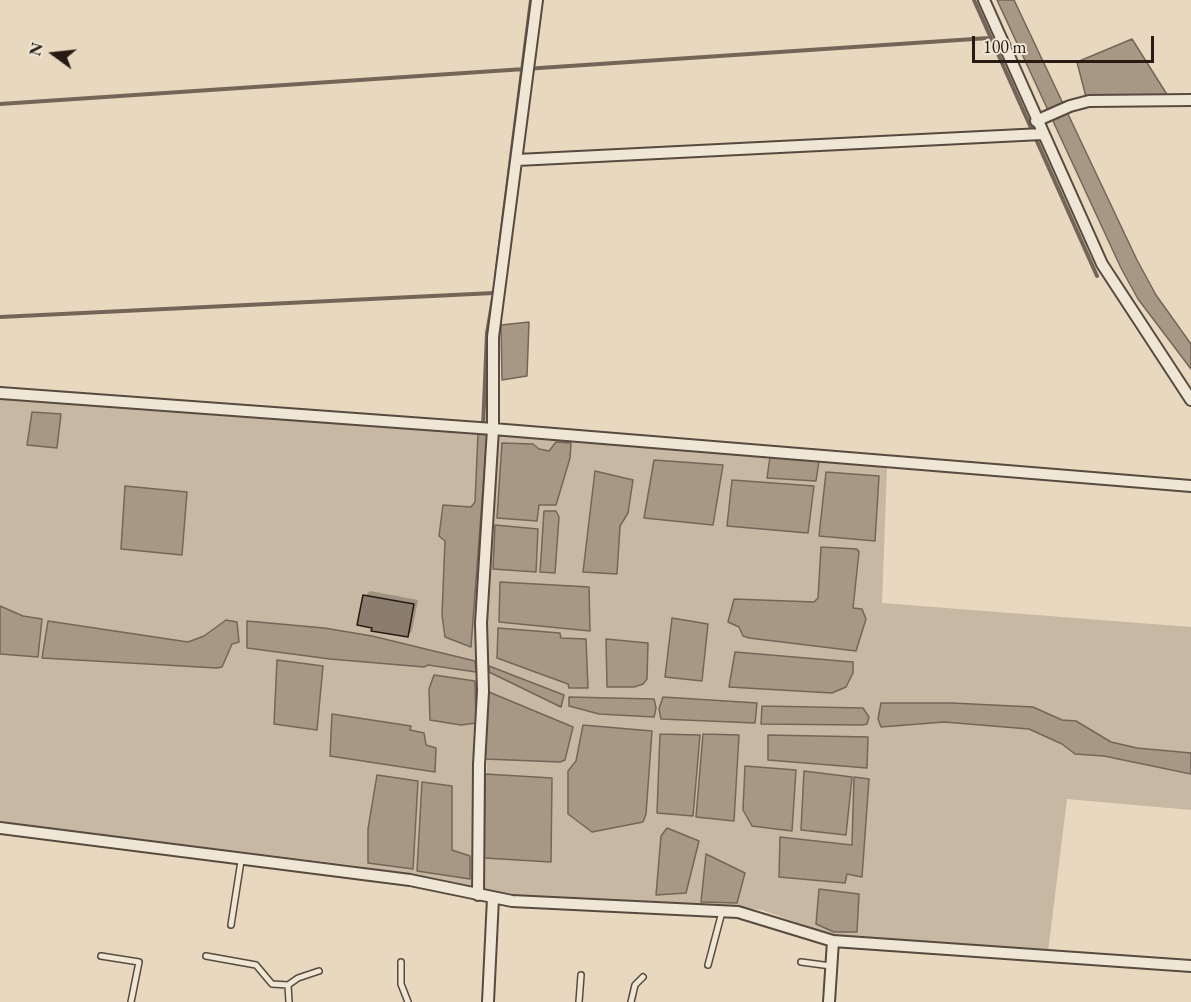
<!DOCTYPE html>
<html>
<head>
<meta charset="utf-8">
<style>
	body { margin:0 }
	#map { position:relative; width:1191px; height:1002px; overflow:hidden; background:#e7d8bf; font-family:"EB Garamond",serif }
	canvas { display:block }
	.north { position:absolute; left:24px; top:24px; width:60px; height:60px; -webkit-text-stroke:4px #efe6d5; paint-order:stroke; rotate:285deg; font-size:16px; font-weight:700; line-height:24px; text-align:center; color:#271b14 }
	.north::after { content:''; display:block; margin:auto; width:21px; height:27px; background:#271b14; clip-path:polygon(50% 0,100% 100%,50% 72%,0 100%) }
	.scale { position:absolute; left:972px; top:36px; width:182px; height:27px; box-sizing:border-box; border:3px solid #271b14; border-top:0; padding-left:8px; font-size:18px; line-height:21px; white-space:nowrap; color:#271b14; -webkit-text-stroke:4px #efe6d5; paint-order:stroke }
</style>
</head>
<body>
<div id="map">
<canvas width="1191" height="1002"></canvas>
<div class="north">N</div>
<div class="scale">100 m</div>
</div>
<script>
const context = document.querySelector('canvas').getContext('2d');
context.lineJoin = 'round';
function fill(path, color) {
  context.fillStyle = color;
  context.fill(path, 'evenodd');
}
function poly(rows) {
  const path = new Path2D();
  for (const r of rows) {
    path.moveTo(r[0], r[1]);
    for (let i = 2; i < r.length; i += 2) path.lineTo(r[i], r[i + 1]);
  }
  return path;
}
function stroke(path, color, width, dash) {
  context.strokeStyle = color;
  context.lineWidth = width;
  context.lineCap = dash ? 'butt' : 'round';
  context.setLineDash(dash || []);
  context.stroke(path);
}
const green = poly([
	[0,397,489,433,471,887,359,866,0,822],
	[498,435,887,467,882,603,1191,627,1191,810,1067,799,1048,952,835,936,762,910,739,907,511,896,483,890,489,692,485,652]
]);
const water = poly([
	[997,0,1014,0,1137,260,1156,295,1191,344,1191,369,1138,299,1121,268,997,0],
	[1132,39,1168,96,1086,97,1077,62,1132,39],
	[529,322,527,376,502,380,501,325,529,322],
	[32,412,61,414,57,448,27,445,32,412],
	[483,433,487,435,471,647,445,637,442,615,445,541,439,536,443,505,471,507,475,502,478,434,483,433],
	[556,442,571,443,570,458,556,505,539,505,537,521,497,518,502,443,533,444,539,449,549,451,556,442],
	[770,457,819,461,816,481,767,478,770,457],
	[654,460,723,465,713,525,644,518,654,460],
	[595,471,633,480,628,513,620,526,617,574,583,572,595,471],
	[826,472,879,476,875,541,819,536,826,472],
	[732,480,814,486,808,533,727,526,732,480],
	[125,486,187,492,182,555,121,549,125,486],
	[544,511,556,511,559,517,555,573,540,572,544,511],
	[495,525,538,529,536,572,493,569,495,525],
	[821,547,857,549,859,552,853,608,862,609,866,619,856,651,749,638,743,636,739,627,728,622,734,599,814,602,818,598,821,547],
	[500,582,589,587,590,631,499,622,500,582],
	[0,606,23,616,42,619,38,657,0,654,0,606],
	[672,618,708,624,702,681,665,677,672,618],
	[226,620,237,622,239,642,232,644,222,667,217,668,42,658,48,621,188,642,204,636,226,620],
	[247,621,324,628,372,636,475,661,476,672,428,665,424,667,330,659,247,648,247,621],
	[498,628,560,633,561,638,586,639,588,688,569,688,568,684,497,658,498,628],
	[606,639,648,643,647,679,643,684,634,687,607,687,606,639],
	[735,652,853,662,853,673,846,687,832,693,729,687,735,652],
	[277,660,323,666,317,730,274,724,277,660],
	[489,666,564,695,561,707,489,672,489,666],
	[434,675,475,681,476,723,461,725,430,720,429,689,434,675],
	[489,692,573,727,565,760,560,762,485,759,489,692],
	[569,697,654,699,656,708,654,717,599,714,569,706,569,697],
	[663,697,757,703,755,723,661,719,659,709,663,697],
	[881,703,952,703,1033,707,1062,720,1076,721,1111,742,1137,748,1191,753,1191,774,1104,756,1075,754,1062,744,1029,729,944,722,881,727,878,719,881,703],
	[762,706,863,708,869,717,867,724,862,725,761,724,762,706],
	[332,714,411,726,410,730,424,733,426,745,436,748,435,772,330,756,332,714],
	[583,725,652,731,646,814,643,822,592,832,568,814,568,771,576,761,583,725],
	[660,734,700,735,693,816,657,813,660,734],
	[703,734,739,735,734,821,696,817,703,734],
	[768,735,868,737,867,768,768,760,768,735],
	[745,766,796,770,792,831,752,826,743,810,745,766],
	[804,771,852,777,846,835,801,830,804,771],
	[485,774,552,778,551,862,484,858,485,774],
	[377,775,418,781,413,869,368,863,368,829,377,775],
	[854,777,869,779,862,877,847,874,845,883,779,877,780,837,852,845,854,777],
	[422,782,452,786,452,850,470,856,470,879,417,871,422,782],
	[667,828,699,841,686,893,656,895,661,836,667,828],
	[706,854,745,873,737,903,701,902,706,854],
	[819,889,859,894,857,932,834,932,816,924,819,889]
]);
const shadow = poly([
	[370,591,418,600,412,631,407,636,365,596]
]);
const stream = poly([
	[974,0,1097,276],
	[0,104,989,38],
	[496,276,531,0],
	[0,317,494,293],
	[483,428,487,333,493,298]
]);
const building = poly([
	[363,595,414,604,408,637,371,631,372,628,357,625,363,595]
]);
const service = poly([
	[231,925,241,861],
	[101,956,139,962,131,1002],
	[206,956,256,965,272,984,288,985],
	[401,962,401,984,408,1002],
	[801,962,831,966],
	[708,965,722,912],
	[289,1002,288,985,298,978,319,971],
	[579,1002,581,975],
	[631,1002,635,985,643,977]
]);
const minor = poly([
	[984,0,1102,264,1191,400],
	[1036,121,1070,106,1089,101,1191,100],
	[517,160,1042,134],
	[0,393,493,429,1191,486],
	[0,828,410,880,512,901,738,912,833,941,1191,966],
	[478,895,479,765,483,691,481,623,493,429,493,337,537,0],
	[488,1002,493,898],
	[829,1002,833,941]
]);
fill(green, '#c6b8a2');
fill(water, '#a69885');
stroke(water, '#736658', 1.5);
fill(shadow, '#0003');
stroke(stream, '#736658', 4);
fill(building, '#8b7d6d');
stroke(building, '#271b14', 1.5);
stroke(service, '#574a3f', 8);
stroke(minor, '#574a3f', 14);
stroke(service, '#efe6d5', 5);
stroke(minor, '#efe6d5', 10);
</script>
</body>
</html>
